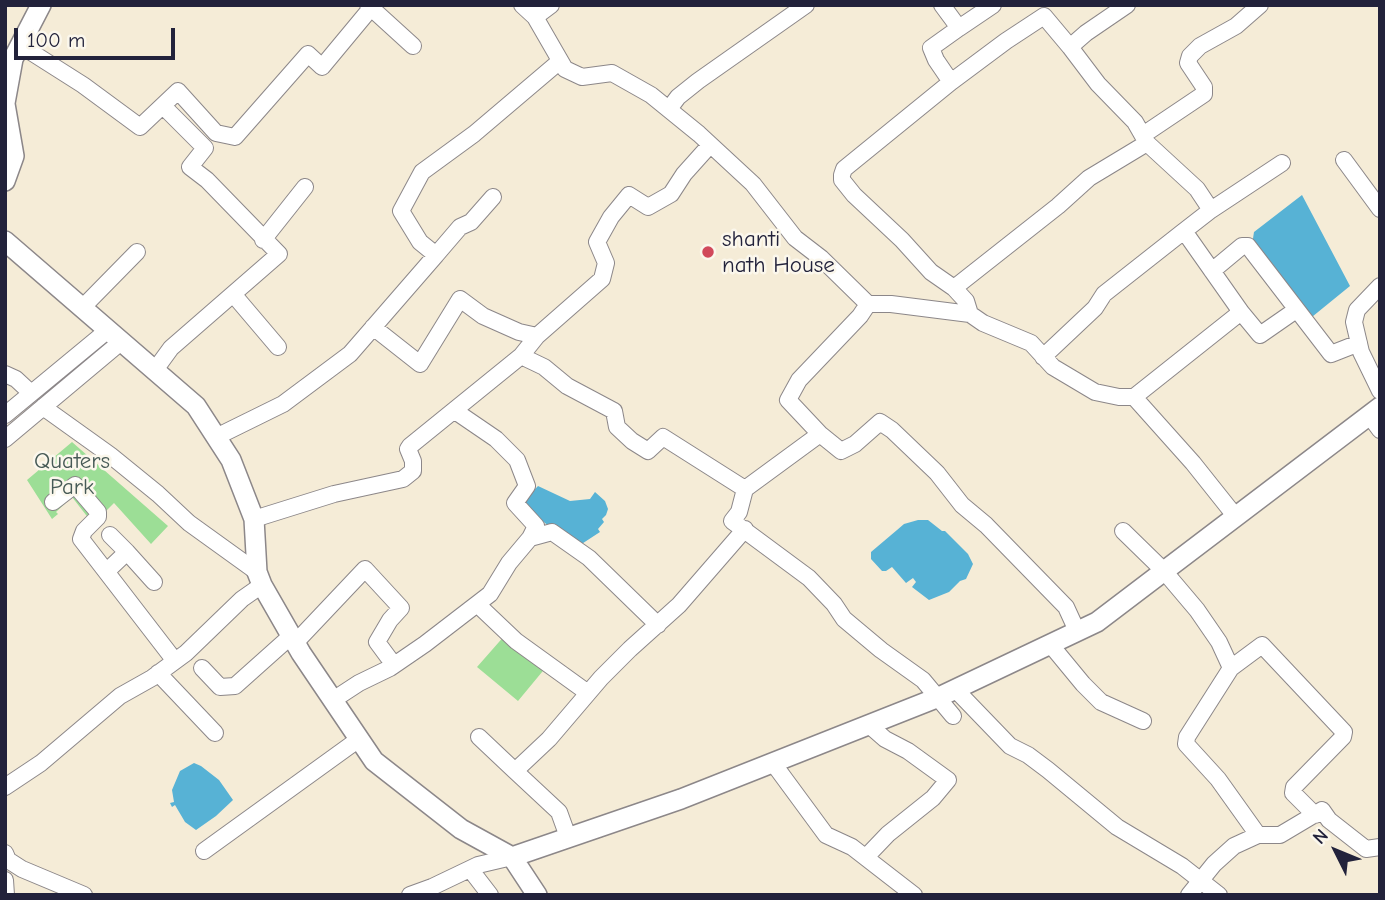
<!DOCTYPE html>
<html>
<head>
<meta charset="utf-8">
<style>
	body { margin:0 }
	#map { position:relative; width:1385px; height:900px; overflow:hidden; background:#f5ecd7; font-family:"Comic Neue",sans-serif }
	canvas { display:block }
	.frame { position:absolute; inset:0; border:7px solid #22223b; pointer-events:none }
	.north { position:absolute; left:1301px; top:816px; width:70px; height:70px; -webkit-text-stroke:5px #fbf7ec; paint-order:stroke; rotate:313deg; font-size:19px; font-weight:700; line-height:28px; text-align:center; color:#22223b }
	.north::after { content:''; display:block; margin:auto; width:24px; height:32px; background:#22223b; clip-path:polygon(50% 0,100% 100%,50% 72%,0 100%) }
	.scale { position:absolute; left:14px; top:28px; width:161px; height:32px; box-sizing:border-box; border:4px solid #22223b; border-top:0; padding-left:9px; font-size:21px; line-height:24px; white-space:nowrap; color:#22223b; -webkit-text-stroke:5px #fbf7ec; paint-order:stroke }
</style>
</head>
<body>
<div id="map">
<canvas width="1385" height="900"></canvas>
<div class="frame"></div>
<div class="north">N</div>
<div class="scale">100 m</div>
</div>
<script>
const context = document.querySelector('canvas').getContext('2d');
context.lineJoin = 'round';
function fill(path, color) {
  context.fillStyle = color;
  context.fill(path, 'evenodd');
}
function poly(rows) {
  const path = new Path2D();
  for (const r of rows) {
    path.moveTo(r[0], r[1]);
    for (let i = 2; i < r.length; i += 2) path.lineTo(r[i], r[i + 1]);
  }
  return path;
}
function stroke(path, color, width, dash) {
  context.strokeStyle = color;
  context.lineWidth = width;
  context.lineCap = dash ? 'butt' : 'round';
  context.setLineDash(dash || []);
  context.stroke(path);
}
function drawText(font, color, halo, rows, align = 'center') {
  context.font = font + ' "Comic Neue",sans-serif';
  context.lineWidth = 5;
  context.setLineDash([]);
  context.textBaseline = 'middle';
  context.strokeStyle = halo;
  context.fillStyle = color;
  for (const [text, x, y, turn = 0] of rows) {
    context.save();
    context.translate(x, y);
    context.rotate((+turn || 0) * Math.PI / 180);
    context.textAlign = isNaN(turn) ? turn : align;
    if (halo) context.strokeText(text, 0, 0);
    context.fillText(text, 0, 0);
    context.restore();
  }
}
const green = poly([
	[72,442,168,526,151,544,114,503,93,524,72,497,56,512,58,514,52,519,27,480],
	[506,634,547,666,518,701,477,667]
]);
const water = poly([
	[1302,195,1350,286,1307,321,1252,245,1254,232],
	[538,486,570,501,590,499,595,492,605,501,608,509,606,515,602,519,604,522,598,529,600,532,577,547,525,508,523,502],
	[918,520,928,520,942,531,945,531,968,554,973,564,966,579,960,581,949,592,929,600,912,587,916,582,913,578,906,583,892,567,886,571,882,571,871,559,871,552,897,530,904,524],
	[194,763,201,766,219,780,233,800,216,816,196,830,185,822,175,805,172,807,170,803,174,802,172,790,180,771]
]);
const minor = poly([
	[368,5,413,46],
	[522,5,535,17,565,69,582,77,612,73,651,95,699,134,753,184,795,238,821,258,868,304,891,304,970,314,983,323,1031,343,1053,367,1095,392,1119,397,1134,397,1241,312,1184,231,1211,210,1197,189,1147,143],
	[942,5,959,28,931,48,936,60,951,82,844,169,842,175,842,180,854,195,902,240,931,272,954,288,966,301,970,314],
	[535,17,551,5],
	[959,28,993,5],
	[20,45,83,85,140,127,178,91,216,133,235,137,308,54,322,67,371,8],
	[951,82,1006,41,1044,16,1070,47,1086,33,1127,5],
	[669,109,678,97,698,81,806,5],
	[1143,135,1204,94,1204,87,1188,63,1190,56,1200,46,1236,26,1260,5],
	[1344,160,1380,209],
	[1211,210,1282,163],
	[263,240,305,187],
	[436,255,460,227,471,222,493,197],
	[1212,271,1242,246,1248,246,1331,354,1359,343],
	[1380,286,1357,310,1354,322,1361,352,1380,391],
	[954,288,1058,206,1089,178,1147,143,1135,122,1098,84,1070,47],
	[233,294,278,347],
	[868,304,860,316,799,380,788,400,820,434,841,451,855,444,880,422,892,430,937,473,962,505,986,525,1066,607,1077,631],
	[82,308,137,252],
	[1241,312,1260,335,1296,310],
	[373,327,420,364,460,299,483,316,519,332,537,336,521,356,544,367,567,386,614,411,617,427,632,441,648,451,663,437,745,489,739,512,732,521,809,578,834,604,844,619,881,650,923,680,953,716],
	[537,336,602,279,606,263,597,242,611,217,629,195,648,207,671,194,684,174,710,145],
	[1043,357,1095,308,1104,294,1184,231],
	[155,370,171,348,279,254,207,180,190,167,205,148,163,106],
	[5,374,16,379,31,393],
	[1134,397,1193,463,1236,517],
	[43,407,110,455,158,494,189,523,257,572],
	[5,415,108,330],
	[1369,415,1380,430],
	[216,437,283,404,350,354,436,255,420,242,401,211,422,172,474,134,560,61],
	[5,439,122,341],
	[745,489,820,434],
	[53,502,75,485,98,512,98,517,84,531,81,539,175,661],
	[254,519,334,494,403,479,413,471,413,461,408,449,410,446,521,356],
	[1123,531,1164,571,1197,610,1219,642,1231,668,1187,737,1186,744,1218,779,1258,835],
	[530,538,552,532,589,558,658,625],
	[127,552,154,582],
	[107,571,127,552,110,535],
	[477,604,516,641,588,693],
	[295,643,365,569,401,608,390,620,377,642,394,665],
	[1050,644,1083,684,1101,702,1143,721],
	[202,668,220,687,235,686,291,636],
	[1231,668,1262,645,1344,732,1343,737,1294,787,1293,793,1315,815],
	[158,673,215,733],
	[955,689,1010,746,1028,755,1048,770,1117,827,1182,866,1219,895],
	[333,700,359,683,390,668,425,644,490,594,509,563,530,538,536,526,515,503,527,486,517,460,496,439,455,411],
	[479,737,515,771],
	[773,763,826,835,852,847,914,895],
	[5,787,41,763,120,696,152,678,186,653,242,599,262,585],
	[568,837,559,812,515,771,549,739,601,678,630,649,679,605,745,529],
	[204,851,359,739],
	[5,853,8,860,22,869,84,895],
	[866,857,888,834,933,798,948,780,908,751,885,739,869,725],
	[470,869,490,895],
	[5,880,6,895],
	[410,895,432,887,478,865,512,857],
	[1189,895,1214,864,1234,846,1258,835,1280,835,1322,810,1329,820,1366,849,1380,847]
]);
const major = poly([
	[5,103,13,59,41,5],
	[5,104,14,156,5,181],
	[5,241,196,406,231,460,254,519,257,572,262,585,301,653,374,761,461,829,512,857,537,895],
	[512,857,681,799,939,697,1097,622,1380,407]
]);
const markers = [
	[708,252,7,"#d1495b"]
];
const poiNames = [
	["shanti",722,239],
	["nath House",722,265]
];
const parkNames = [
	["Quaters",72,461],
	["Park",72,487]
];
fill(green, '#9cde96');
fill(water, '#57b2d5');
stroke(minor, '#8c8789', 18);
stroke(major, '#8c8789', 22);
stroke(minor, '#fff', 16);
stroke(major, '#fff', 19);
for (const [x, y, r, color] of markers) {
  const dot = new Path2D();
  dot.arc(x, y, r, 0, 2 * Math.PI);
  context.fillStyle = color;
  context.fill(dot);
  stroke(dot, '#fbf7ec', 2.5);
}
drawText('23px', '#22223b', '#fbf7ec', poiNames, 'left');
drawText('23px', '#475a56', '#fbf7ec', parkNames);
</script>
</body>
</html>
